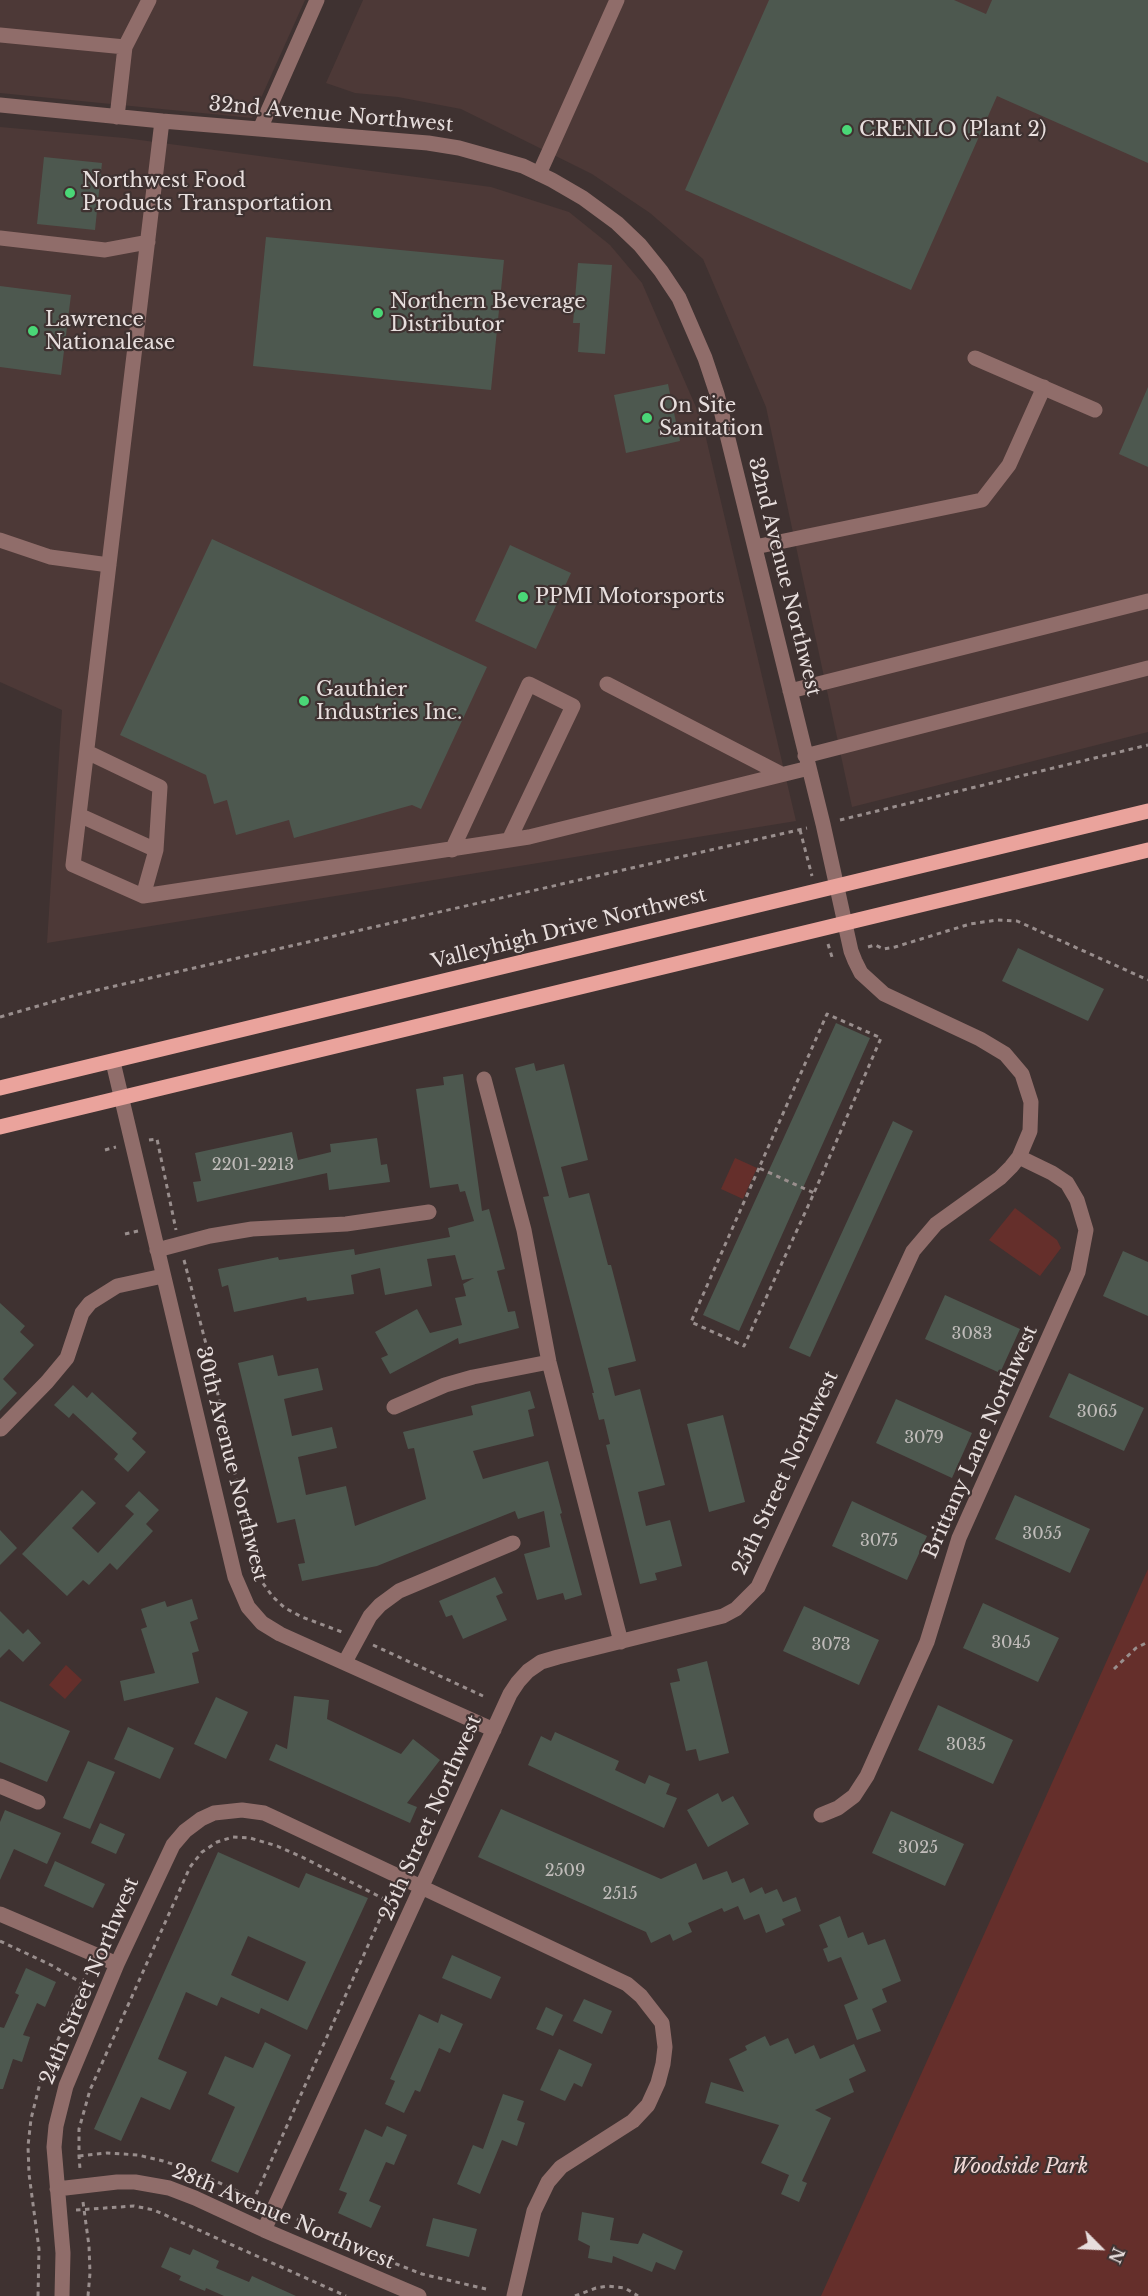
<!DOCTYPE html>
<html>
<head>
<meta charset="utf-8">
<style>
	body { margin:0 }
	#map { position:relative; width:1148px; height:2296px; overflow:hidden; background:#3f3231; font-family:"Libre Baskerville",serif }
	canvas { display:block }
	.north { position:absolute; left:1070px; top:2218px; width:60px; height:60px; -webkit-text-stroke:4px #3f3231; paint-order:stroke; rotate:114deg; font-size:16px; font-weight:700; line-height:24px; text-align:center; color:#e7dedd }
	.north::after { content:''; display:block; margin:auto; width:21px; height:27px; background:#e7dedd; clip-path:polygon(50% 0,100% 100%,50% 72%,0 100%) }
</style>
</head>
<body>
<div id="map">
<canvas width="1148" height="2296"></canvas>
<div class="north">N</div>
</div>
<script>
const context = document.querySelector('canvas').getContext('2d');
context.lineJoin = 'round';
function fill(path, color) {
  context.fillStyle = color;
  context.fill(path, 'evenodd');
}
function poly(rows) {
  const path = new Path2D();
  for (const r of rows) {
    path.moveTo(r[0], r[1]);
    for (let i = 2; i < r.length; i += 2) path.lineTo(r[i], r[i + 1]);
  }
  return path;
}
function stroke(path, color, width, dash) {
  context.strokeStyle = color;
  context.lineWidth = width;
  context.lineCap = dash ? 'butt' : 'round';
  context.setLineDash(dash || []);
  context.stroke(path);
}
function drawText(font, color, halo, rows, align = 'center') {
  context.font = font + ' "Libre Baskerville",serif';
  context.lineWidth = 4.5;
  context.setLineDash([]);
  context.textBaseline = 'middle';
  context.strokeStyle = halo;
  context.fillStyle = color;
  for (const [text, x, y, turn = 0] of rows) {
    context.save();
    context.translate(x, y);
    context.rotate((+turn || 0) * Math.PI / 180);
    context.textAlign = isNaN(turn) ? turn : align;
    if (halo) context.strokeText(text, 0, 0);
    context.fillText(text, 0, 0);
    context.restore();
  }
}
const built = poly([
	[0,0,305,0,252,118,0,93],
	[363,0,1148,0,1148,732,852,807,766,407,703,259,650,213,592,174,461,109,398,97,355,93,326,83],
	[0,127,125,138,491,187,569,212,610,245,642,283,702,421,796,821,47,943,62,710,0,682]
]);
const green = poly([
	[735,1158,757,1168,743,1199,721,1189],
	[1015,1208,1057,1240,1061,1248,1040,1276,989,1240],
	[1148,1569,1148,2296,821,2296,968,1970],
	[66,1665,82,1680,65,1699,49,1685]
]);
const building = poly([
	[769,0,954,0,986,14,992,0,1148,0,1148,163,997,96,911,290,685,190],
	[44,157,102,163,95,230,37,224],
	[266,237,504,260,491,390,253,366],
	[578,263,612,265,605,354,578,352,580,323,573,323],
	[0,286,71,295,61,375,0,367],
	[668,384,680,441,626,453,614,395],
	[1148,387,1148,467,1119,454],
	[212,539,487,667,421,809,412,805,294,838,289,820,236,835,227,800,214,804,206,775,120,735],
	[510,545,571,573,536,649,475,621],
	[1018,948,1104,989,1088,1021,1002,981],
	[836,1023,870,1038,739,1331,703,1315],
	[534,1063,536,1071,564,1064,588,1160,561,1167,569,1198,589,1193,608,1265,611,1265,636,1361,608,1368,615,1396,640,1389,665,1485,638,1492,646,1526,670,1520,682,1566,655,1573,657,1580,640,1584,606,1445,610,1444,604,1419,599,1420,592,1393,594,1393,543,1197,549,1196,515,1068],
	[463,1074,482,1211,489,1209,505,1269,497,1271,508,1312,515,1311,519,1328,459,1344,458,1338,390,1374,381,1358,388,1355,375,1332,417,1309,430,1333,462,1325,455,1298,466,1296,463,1284,474,1278,462,1280,455,1255,427,1259,432,1286,385,1295,380,1268,351,1275,354,1294,307,1301,306,1297,234,1312,228,1285,222,1287,218,1269,278,1257,279,1260,354,1249,355,1255,391,1248,450,1237,448,1228,474,1221,465,1191,460,1192,458,1184,430,1188,416,1089,444,1085,443,1077],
	[893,1121,913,1131,810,1357,789,1348],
	[292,1132,298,1160,331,1152,330,1144,377,1138,381,1165,387,1164,390,1182,329,1190,327,1173,197,1202,193,1182,201,1181,195,1153],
	[1123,1251,1148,1262,1148,1316,1103,1296],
	[945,1295,1020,1329,1000,1373,925,1339],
	[0,1303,25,1326,20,1332,34,1345,3,1379,17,1393,0,1411],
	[273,1355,278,1376,318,1368,323,1390,284,1399,292,1436,332,1427,337,1448,298,1457,306,1495,346,1486,355,1526,426,1499,414,1448,408,1449,403,1432,473,1415,471,1406,530,1391,535,1408,528,1410,534,1436,473,1451,483,1479,548,1461,562,1513,560,1514,582,1595,565,1600,563,1593,537,1600,524,1554,550,1547,544,1511,518,1519,515,1511,377,1566,302,1581,298,1564,305,1563,295,1519,277,1523,238,1363],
	[1069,1373,1144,1408,1124,1451,1049,1417],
	[73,1385,87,1398,92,1392,137,1433,132,1439,146,1452,128,1472,114,1459,118,1454,73,1413,69,1418,54,1405],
	[896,1399,972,1433,952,1478,876,1443],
	[723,1415,745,1502,709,1512,687,1424],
	[82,1490,96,1503,72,1528,98,1553,134,1514,125,1506,139,1491,159,1510,146,1524,153,1531,117,1570,110,1563,89,1585,83,1580,67,1596,22,1554],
	[1015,1495,1090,1529,1070,1573,995,1539],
	[852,1501,927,1536,907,1580,832,1546],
	[0,1530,17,1548,0,1565],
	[495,1577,503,1593,496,1596,507,1620,463,1639,452,1615,446,1617,439,1601],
	[192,1599,198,1619,190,1622,199,1651,192,1653,199,1683,124,1701,120,1681,155,1673,141,1629,147,1627,141,1609,165,1601,167,1607],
	[983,1603,1059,1638,1038,1682,963,1648],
	[804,1606,879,1640,859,1685,783,1651],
	[0,1611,23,1634,28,1629,41,1643,23,1662,9,1649,0,1658],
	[707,1661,729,1753,699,1761,696,1749,686,1751,670,1683,680,1681,677,1669],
	[294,1696,329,1700,327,1719,401,1754,413,1739,440,1760,407,1803,417,1807,410,1823,269,1760,276,1744,287,1749],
	[216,1697,248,1712,226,1759,194,1744],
	[0,1701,70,1731,47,1782,0,1762],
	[938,1705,1013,1740,993,1784,918,1750],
	[128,1727,174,1748,160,1779,114,1759],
	[555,1732,619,1761,615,1770,645,1784,649,1775,670,1784,666,1794,677,1798,664,1828,528,1765,541,1736,551,1741],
	[88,1761,115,1772,90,1829,63,1818],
	[718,1793,722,1802,733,1796,749,1824,708,1847,687,1810],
	[501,1809,661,1879,696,1863,703,1880,727,1871,732,1883,744,1878,750,1893,762,1887,765,1894,777,1889,783,1902,796,1897,801,1911,782,1919,785,1925,766,1933,759,1914,744,1920,738,1906,724,1912,722,1908,688,1923,692,1932,673,1941,670,1934,651,1943,646,1932,478,1857],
	[5,1810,61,1833,47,1864,14,1849,0,1880,0,1822],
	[891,1811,964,1844,945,1886,872,1853],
	[100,1823,125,1834,116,1854,91,1843],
	[218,1852,299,1888,306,1873,368,1898,307,2030,261,2008,259,2014,221,1997,217,2006,186,1992,158,2059,187,2072,170,2110,141,2097,121,2141,94,2129],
	[248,1936,306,1962,288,2001,231,1975],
	[55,1861,105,1884,93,1908,44,1886],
	[840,1916,848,1938,863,1932,868,1945,885,1939,901,1981,882,1989,887,2002,872,2009,881,2031,857,2040,844,2005,858,1999,841,1957,828,1962,823,1949,828,1947,819,1925],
	[452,1955,501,1977,491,1999,442,1978],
	[26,1968,56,1982,45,2007,37,2003,23,2035,30,2037,22,2062,13,2059,3,2089,0,2089,0,2027,4,2028,19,1995,15,1993],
	[584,1999,612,2011,602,2034,573,2021],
	[546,2007,563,2015,553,2036,536,2029],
	[419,2014,438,2023,441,2014,463,2024,450,2053,439,2048,420,2092,415,2090,404,2113,385,2104,395,2081,390,2079],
	[765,2036,770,2046,788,2038,795,2054,814,2045,820,2059,854,2044,866,2071,849,2079,854,2092,815,2110,831,2118,802,2181,807,2183,799,2202,781,2194,789,2175,761,2163,779,2125,705,2103,711,2082,744,2092,729,2059,747,2050,745,2046],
	[265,2042,291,2055,238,2173,211,2161,235,2107,208,2094,225,2056,253,2068],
	[559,2049,592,2064,582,2087,574,2083,565,2101,540,2090],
	[503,2094,524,2101,517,2120,525,2123,517,2146,502,2140,480,2194,457,2184,473,2145,483,2149],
	[387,2126,407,2135,394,2165,386,2162,369,2201,381,2206,371,2228,338,2213,347,2193,339,2190,365,2129,382,2137],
	[582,2212,614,2218,610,2240,638,2244,643,2233,683,2251,675,2270,656,2262,652,2272,613,2256,612,2263,588,2258,590,2246,578,2240],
	[433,2218,477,2229,469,2257,426,2246],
	[170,2247,190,2255,193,2249,219,2261,216,2268,249,2282,252,2276,296,2296,224,2296,206,2288,205,2291,179,2280,181,2276,161,2267]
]);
const path = poly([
	[840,820,1148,745],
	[800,830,812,876],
	[828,944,832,957,835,956],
	[868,947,875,945,884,949,895,947,970,924,997,920,1017,921,1148,980],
	[0,1017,76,995,807,828],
	[149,1140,157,1139,176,1230],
	[105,1150,116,1147],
	[759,1168,691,1322,744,1346,814,1193,881,1038,827,1014,759,1168,814,1193],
	[125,1234,138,1231],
	[184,1260,212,1367,237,1483,262,1582,273,1597,285,1608,302,1617,342,1632],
	[373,1645,483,1696],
	[1114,1669,1136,1648,1148,1642],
	[0,1941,51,1965,82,1983],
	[79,2156,107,2153,138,2155,163,2161,194,2171,254,2199,388,1901,302,1857,277,1846,250,1838,233,1837,217,1842,202,1852,190,1867,90,2090,79,2129,79,2156,80,2169],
	[83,2202,89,2246,90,2273,88,2296],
	[76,2210,134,2206,154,2210,346,2296],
	[297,2219,386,2260,422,2274,486,2289],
	[38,2296,39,2249,29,2174,28,2146,31,2119,41,2079,89,1968],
	[575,2296,596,2288,608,2286,625,2288,638,2296]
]);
const minor = poly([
	[0,35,125,47,117,117],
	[125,47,149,0],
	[0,105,162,121,428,143,459,148,523,166,552,180,583,198,617,223,640,245,661,271,679,298,705,358,717,394,823,824,851,951,855,961,861,973,884,994,980,1039,1005,1054,1022,1074,1031,1102,1030,1131,1019,1157,1011,1167,1000,1178,936,1224,913,1251,758,1587,736,1609,723,1616,558,1657,541,1662,528,1671,518,1682,510,1694,264,2230],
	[162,121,73,865,143,896,529,837,809,768],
	[260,129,317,0],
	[539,174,617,0],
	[0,238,105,250,148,242],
	[975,358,1095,410],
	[0,540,50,557,109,565],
	[755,547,982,500,1009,465,1044,387],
	[607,684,781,774],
	[790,691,1148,601],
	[87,752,160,787,156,850,143,896],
	[805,756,1148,668],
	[79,815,156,850],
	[452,850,529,684,573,706,509,840],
	[113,1062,235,1577,248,1607,262,1623,280,1634,494,1730],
	[484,1079,524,1230,549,1362,621,1642],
	[157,1250,210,1236,252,1229,346,1224,429,1212],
	[394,1407,445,1385,473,1377,549,1362],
	[0,1428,1,1429,47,1382,67,1358,82,1313,90,1303,117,1286,163,1276],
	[345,1662,370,1616,380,1605,399,1591,513,1543],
	[0,1786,38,1802],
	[821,1815,838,1808,854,1796,867,1776,927,1642,959,1538,1078,1272,1086,1230,1077,1200,1067,1183,1052,1173,1019,1157],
	[0,1914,117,1964],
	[57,2189,117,2182,135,2182,169,2188,195,2198,264,2230,419,2296],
	[62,2296,63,2253,54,2147,56,2126,66,2086,117,1964,173,1845,185,1831,201,1819,214,1813,242,1810,264,1813,277,1819,627,1984,641,1996,662,2023,665,2047,663,2064,658,2083,648,2105,633,2121,561,2167,548,2182,534,2211,514,2296]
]);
const major = poly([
	[0,1088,1148,811],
	[0,1127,1148,850]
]);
const markers = [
	[847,130,6,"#4ad777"],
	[70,193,6,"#4ad777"],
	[378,313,6,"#4ad777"],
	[33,331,6,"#4ad777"],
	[647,418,6,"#4ad777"],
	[523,597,6,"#4ad777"],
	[304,701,6,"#4ad777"]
];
const numberNames = [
	["2201-2213",253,1165],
	["3083",972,1334],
	["3065",1097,1412],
	["3079",924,1438],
	["3055",1042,1534],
	["3075",879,1541],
	["3045",1011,1643],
	["3073",831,1645],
	["3035",966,1745],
	["3025",918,1848],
	["2509",565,1871],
	["2515",620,1894]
];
const streetNames = [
	["32nd Avenue Northwest",331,115,5],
	["32nd Avenue Northwest",784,577,76],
	["Valleyhigh Drive Northwest",569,929,-14],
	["Brittany Lane Northwest",981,1442,-66],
	["30th Avenue Northwest",231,1464,76],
	["25th Street Northwest",786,1473,-65],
	["25th Street Northwest",431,1818,-66],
	["24th Street Northwest",90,1981,-67],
	["28th Avenue Northwest",283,2217,23]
];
const poiNames = [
	["CRENLO (Plant 2)",859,130],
	["Northwest Food",82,181],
	["Products Transportation",82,204],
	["Northern Beverage",390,302],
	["Distributor",390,325],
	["Lawrence",45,320],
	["Nationalease",45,343],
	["On Site",659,406],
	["Sanitation",659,429],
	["PPMI Motorsports",535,597],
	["Gauthier",316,690],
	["Industries Inc.",316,713]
];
const parkNames = [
	["Woodside Park",1020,2167]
];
fill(built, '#4d3937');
fill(green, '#652f2b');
fill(building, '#4d584f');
stroke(path, '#998e8d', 3, [4.5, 4.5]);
stroke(minor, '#906d6a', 15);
stroke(major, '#eaa39c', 15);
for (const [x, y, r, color] of markers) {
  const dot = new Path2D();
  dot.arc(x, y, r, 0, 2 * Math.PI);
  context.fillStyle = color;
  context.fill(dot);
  stroke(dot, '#3f3231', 2);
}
drawText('16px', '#c0bcba', null, numberNames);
drawText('20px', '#e7dedd', '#3f3231', streetNames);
drawText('20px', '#e7dedd', '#3f3231', poiNames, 'left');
drawText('italic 20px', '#f0d8d6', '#3f3231', parkNames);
</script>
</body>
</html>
